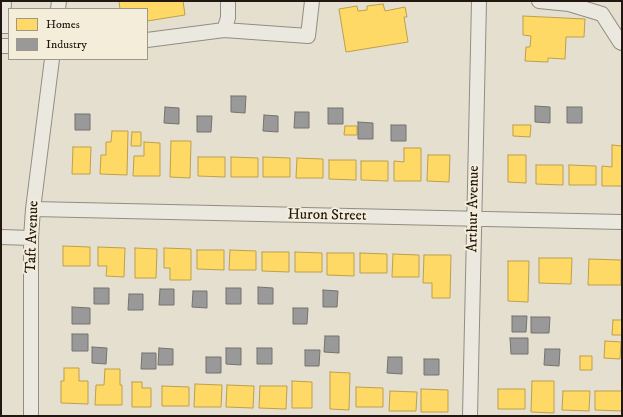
<!DOCTYPE html>
<html>
<head>
<meta charset="utf-8">
<style>
	body { margin:0 }
	#map { position:relative; width:623px; height:417px; overflow:hidden; background:#e4dfce; font-family:"IM FELL DW Pica",serif }
	canvas { display:block }
	.frame { position:absolute; inset:0; border:2px solid #221711; pointer-events:none }
	.legend { position:absolute; left:8px; top:8px; width:140px; height:52px; box-sizing:border-box; background:#f4edd9; border:1px solid #a09789; margin:0; padding:5px 7px; list-style:none; font-size:12px; color:#221711 }
	.legend li { display:flex; align-items:center; gap:8px; height:20px }
	.legend b { width:20px; border:1px solid #a09789 }
</style>
</head>
<body>
<div id="map">
<canvas width="623" height="417"></canvas>
<div class="frame"></div>
<ul class="legend">
<li><b style="height:11px;background:#ffd966"></b>Homes</li>
<li><b style="height:11px;background:#999"></b>Industry</li>
</ul>
</div>
<script>
const context = document.querySelector('canvas').getContext('2d');
context.lineJoin = 'round';
function fill(path, color) {
  context.fillStyle = color;
  context.fill(path, 'evenodd');
}
function poly(rows) {
  const path = new Path2D();
  for (const r of rows) {
    path.moveTo(r[0], r[1]);
    for (let i = 2; i < r.length; i += 2) path.lineTo(r[i], r[i + 1]);
  }
  return path;
}
function stroke(path, color, width, dash) {
  context.strokeStyle = color;
  context.lineWidth = width;
  context.lineCap = dash ? 'butt' : 'round';
  context.setLineDash(dash || []);
  context.stroke(path);
}
function drawText(font, color, halo, rows, align = 'center') {
  context.font = font + ' "IM FELL DW Pica",serif';
  context.lineWidth = 4;
  context.setLineDash([]);
  context.textBaseline = 'middle';
  context.strokeStyle = halo;
  context.fillStyle = color;
  for (const [text, x, y, turn = 0] of rows) {
    context.save();
    context.translate(x, y);
    context.rotate((+turn || 0) * Math.PI / 180);
    context.textAlign = isNaN(turn) ? turn : align;
    if (halo) context.strokeText(text, 0, 0);
    context.fillText(text, 0, 0);
    context.restore();
  }
}
const homes = poly([
	[119,1,183,1,185,15,147,21,147,9,120,9,119,1],
	[383,4,385,11,405,7,407,17,404,17,408,42,346,52,339,9,357,6,358,11,367,10,367,6,383,4],
	[523,16,585,19,584,37,566,37,565,59,548,58,548,62,525,61,526,47,530,47,531,36,523,35,523,16],
	[513,125,531,125,530,137,513,136,513,125],
	[345,126,357,126,357,135,344,135,345,126],
	[112,131,128,131,127,175,100,174,101,155,106,155,106,142,111,142,112,131],
	[132,132,141,132,141,146,131,146,132,132],
	[171,141,191,141,190,178,170,177,171,141],
	[144,142,160,143,160,176,133,176,134,156,144,156,144,142],
	[612,145,622,146,622,186,602,186,602,166,612,167,612,145],
	[73,147,91,147,90,174,72,174,73,147],
	[404,148,421,148,421,181,394,181,394,161,404,162,404,148],
	[428,155,450,155,449,182,427,181,428,155],
	[508,155,526,155,526,183,508,182,508,155],
	[198,157,225,157,225,177,198,176,198,157],
	[231,157,258,158,258,177,231,177,231,157],
	[263,157,290,158,290,177,263,177,263,157],
	[297,158,323,159,323,178,296,178,297,158],
	[329,160,356,160,356,180,329,179,329,160],
	[361,161,388,161,388,181,361,180,361,161],
	[536,165,563,165,563,185,536,184,536,165],
	[569,165,596,166,596,185,569,185,569,165],
	[63,246,90,247,90,266,63,266,63,246],
	[98,247,125,248,124,277,106,276,107,266,98,266,98,247],
	[135,248,157,249,156,278,135,278,135,248],
	[164,248,191,249,191,280,170,280,170,268,164,268,164,248],
	[197,250,224,250,224,270,197,269,197,250],
	[230,250,256,251,256,270,229,270,230,250],
	[262,252,289,252,289,272,262,271,262,252],
	[295,252,322,253,322,272,295,272,295,252],
	[327,253,354,253,354,276,327,275,327,253],
	[360,253,387,254,387,273,360,273,360,253],
	[393,254,419,255,419,277,392,277,393,254],
	[424,255,451,255,450,298,432,298,432,283,423,283,424,255],
	[539,258,572,258,571,284,539,283,539,258],
	[589,259,621,260,621,285,588,285,589,259],
	[508,261,529,261,528,302,508,301,508,261],
	[613,320,622,320,622,335,612,335,613,320],
	[605,341,621,342,620,359,604,358,605,341],
	[580,356,592,356,592,370,580,370,580,356],
	[64,368,79,368,79,381,88,381,88,404,61,403,61,381,64,381,64,368],
	[105,369,120,369,120,385,122,385,122,405,95,405,96,385,104,385,105,369],
	[330,372,350,373,349,410,330,409,330,372],
	[292,381,312,382,312,408,292,408,292,381],
	[532,381,554,381,554,413,531,412,532,381],
	[132,382,142,382,142,388,151,388,151,407,132,407,132,382],
	[195,384,222,385,221,407,194,407,195,384],
	[227,385,254,386,253,408,226,407,227,385],
	[162,386,189,387,189,406,162,406,162,386],
	[260,386,287,386,286,409,259,408,260,386],
	[356,387,383,388,383,407,356,407,356,387],
	[421,389,448,390,448,412,421,412,421,389],
	[498,389,525,389,525,409,498,409,498,389],
	[390,391,417,392,416,411,389,411,390,391],
	[563,391,590,391,589,411,562,410,563,391],
	[595,391,622,391,622,411,595,410,595,391]
]);
const industry = poly([
	[231,96,246,96,245,113,231,112,231,96],
	[535,106,550,107,550,123,535,122,535,106],
	[165,107,179,108,179,124,164,123,165,107],
	[567,107,582,107,582,123,567,123,567,107],
	[328,108,343,108,343,124,328,124,328,108],
	[295,112,309,112,309,128,294,128,295,112],
	[75,114,90,114,90,130,75,130,75,114],
	[264,115,278,116,278,132,263,131,264,115],
	[197,116,212,116,211,132,197,132,197,116],
	[358,122,373,123,373,139,358,139,358,122],
	[391,125,406,125,406,141,391,141,391,125],
	[258,287,273,288,273,304,258,304,258,287],
	[94,288,109,288,109,304,94,304,94,288],
	[226,288,241,288,241,304,226,304,226,288],
	[160,289,174,289,174,305,159,305,160,289],
	[323,290,338,291,337,307,323,307,323,290],
	[193,291,207,291,207,308,192,307,193,291],
	[129,294,143,294,143,310,128,310,129,294],
	[72,307,90,308,90,324,72,324,72,307],
	[293,308,308,308,307,324,293,324,293,308],
	[512,316,527,316,526,332,512,332,512,316],
	[531,317,550,317,549,333,531,333,531,317],
	[72,334,88,334,88,351,72,351,72,334],
	[325,336,339,336,339,353,324,352,325,336],
	[510,338,528,338,528,354,511,354,510,338],
	[92,347,107,348,106,364,92,363,92,347],
	[159,348,173,349,173,365,158,365,159,348],
	[226,348,241,348,241,365,226,364,226,348],
	[257,348,272,348,272,364,257,364,257,348],
	[545,349,560,349,559,366,544,365,545,349],
	[305,350,320,350,319,366,305,366,305,350],
	[142,353,156,353,156,369,141,369,142,353],
	[206,357,221,357,221,373,206,373,206,357],
	[388,357,402,357,402,374,387,373,388,357],
	[424,359,439,359,439,375,424,375,424,359]
]);
const minor = poly([
	[4,1,3,26,9,26],
	[539,1,569,4,602,14,620,42,622,43],
	[58,9,59,1],
	[224,30,308,36,312,1],
	[147,40,224,30,228,18,228,1],
	[1,46,9,46],
	[33,209,622,222],
	[1,237,31,238],
	[31,416,31,238,33,209,52,59],
	[470,416,479,1]
]);
const streetNames = [
	["Arthur Avenue",474,209,-89],
	["Huron Street",327,216,1],
	["Taft Avenue",33,237,-88]
];
fill(homes, '#ffd966');
stroke(homes, '#bd9f4c', 1);
fill(industry, '#999');
stroke(industry, '#757270', 1);
stroke(minor, '#928d83', 16);
stroke(minor, '#eae8df', 14);
drawText('15px', '#221711', '#f4edd9', streetNames);
</script>
</body>
</html>
